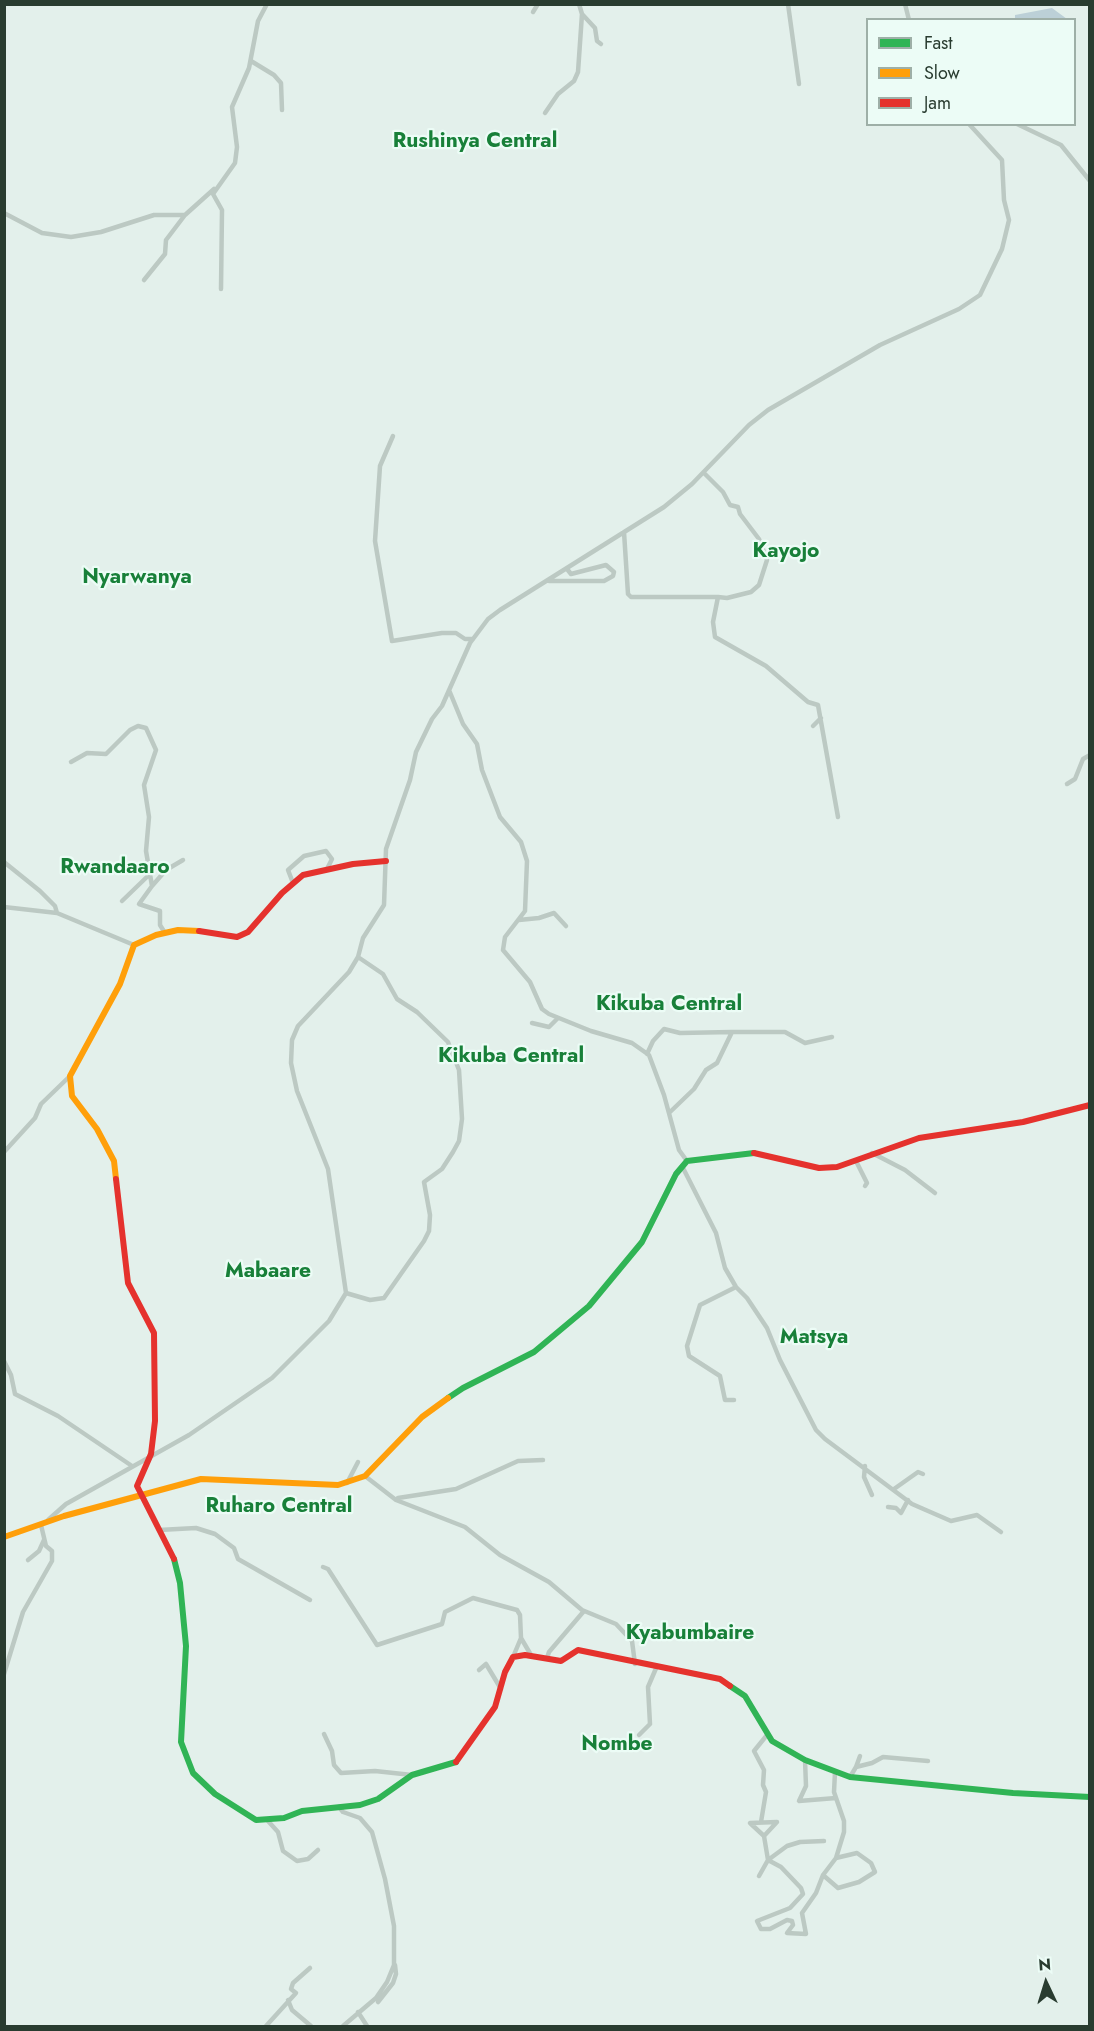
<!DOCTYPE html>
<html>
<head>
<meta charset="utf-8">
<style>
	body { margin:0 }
	#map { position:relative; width:1094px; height:2031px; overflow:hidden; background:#e3f0eb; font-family:Jost,sans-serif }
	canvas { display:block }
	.frame { position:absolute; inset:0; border:6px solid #293c30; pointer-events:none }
	.legend { position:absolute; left:866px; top:18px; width:210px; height:108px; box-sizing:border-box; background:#ecfcf6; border:2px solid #9eafa7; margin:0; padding:8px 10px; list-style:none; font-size:18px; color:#293c30 }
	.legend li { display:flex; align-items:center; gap:12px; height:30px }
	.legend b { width:30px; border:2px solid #9eafa7 }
	.north { position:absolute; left:1016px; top:1953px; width:60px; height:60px; -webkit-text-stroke:4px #ecfcf6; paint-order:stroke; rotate:356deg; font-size:16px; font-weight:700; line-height:24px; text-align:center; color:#293c30 }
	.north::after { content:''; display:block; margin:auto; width:21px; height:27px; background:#293c30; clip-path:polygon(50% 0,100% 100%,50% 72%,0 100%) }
</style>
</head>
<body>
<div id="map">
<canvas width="1094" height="2031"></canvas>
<div class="frame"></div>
<ul class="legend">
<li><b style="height:8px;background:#30b455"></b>Fast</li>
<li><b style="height:8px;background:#ff9f0a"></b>Slow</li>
<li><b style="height:8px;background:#e5322d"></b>Jam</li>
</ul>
<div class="north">N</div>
</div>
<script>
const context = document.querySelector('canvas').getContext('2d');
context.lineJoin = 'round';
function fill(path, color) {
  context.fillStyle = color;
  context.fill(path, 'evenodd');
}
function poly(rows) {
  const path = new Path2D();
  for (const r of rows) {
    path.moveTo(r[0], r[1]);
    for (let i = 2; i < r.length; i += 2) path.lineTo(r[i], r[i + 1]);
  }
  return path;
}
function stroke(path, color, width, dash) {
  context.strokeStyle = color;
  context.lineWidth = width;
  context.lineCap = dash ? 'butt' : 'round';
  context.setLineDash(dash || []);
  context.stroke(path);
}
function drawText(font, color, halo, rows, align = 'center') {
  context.font = font + ' Jost,sans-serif';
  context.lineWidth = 4.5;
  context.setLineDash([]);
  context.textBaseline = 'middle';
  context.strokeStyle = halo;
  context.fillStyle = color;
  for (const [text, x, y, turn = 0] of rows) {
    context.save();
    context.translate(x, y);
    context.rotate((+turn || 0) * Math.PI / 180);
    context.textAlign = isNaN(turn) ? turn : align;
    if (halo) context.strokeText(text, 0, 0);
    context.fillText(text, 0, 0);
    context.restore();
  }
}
const green = poly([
	[1052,8,1067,19,1015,19,1015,15]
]);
const street = poly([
	[788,4,799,84],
	[905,4,909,20],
	[533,12,538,4],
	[582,14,595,28,597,41,601,44],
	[251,61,274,75,281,83,282,110],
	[545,113,558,94,574,81,578,72,582,14,579,4],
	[1017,124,1061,145,1090,181],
	[4,213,42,233,71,237,101,232,154,215,185,215,214,189],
	[144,280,165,254,166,240,185,215],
	[221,289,222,210,213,194,235,163,237,147,232,107,249,68,258,21,267,4],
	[393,436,380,466,375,541,392,641,442,633,456,633,465,639,473,639],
	[704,473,723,492,730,505,738,507,740,514,759,539,767,560,759,585,751,592,727,598,718,597],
	[624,532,628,594,631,597,718,597,713,622,715,637,766,666,808,702,818,705,838,817],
	[549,581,604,581,613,576,614,572,606,565,571,574,567,569],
	[449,690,463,724,477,744,482,770,500,817,521,842,527,861,525,911,505,937,503,950,530,982,542,1009,549,1014,591,1031,632,1043,649,1055,664,1095,679,1150,687,1161],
	[813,726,821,718],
	[71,762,87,753,106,754,130,730,138,726,146,728,156,750,144,785,149,817,146,851,152,886,139,904,160,911,160,925,165,933],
	[1067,784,1075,779,1083,759,1090,755],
	[4,862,40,891,55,906,57,913],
	[293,883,288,870,304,856,326,851,332,859,327,869],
	[152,886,166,870,183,860],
	[122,901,151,873],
	[4,907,57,913,134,945],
	[519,920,539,918,554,913,566,926],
	[532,1023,549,1027,558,1018],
	[647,1054,653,1041,664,1029,680,1033,732,1032],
	[669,1113,694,1089,706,1070,717,1063,732,1032,785,1032,805,1043,832,1037],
	[4,1152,35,1118,41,1104,70,1076],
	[872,1153,905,1170,935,1193],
	[856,1161,867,1183,865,1186],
	[682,1166,716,1233,725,1268,736,1287,747,1298,767,1328,780,1360,816,1430,825,1439,912,1504,951,1521,977,1515,1001,1532],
	[346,1293,370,1300,384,1298,424,1241,429,1231,430,1215,424,1182,442,1169,453,1152,459,1141,462,1119,459,1070,448,1042,417,1012,397,999,383,974,358,957],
	[4,1361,11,1375,15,1394,58,1416,132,1466],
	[734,1400,725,1400,720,1376,689,1356,687,1346,700,1305,736,1287],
	[865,1466,864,1477,872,1495],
	[365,1476,396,1500,465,1527,500,1555,549,1582,582,1610,616,1624,632,1641,635,1664],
	[347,1483,358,1462],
	[894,1489,918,1472,923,1474],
	[398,1498,456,1489,518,1461,543,1460],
	[888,1507,896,1508,901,1513,908,1500],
	[48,1520,66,1504,189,1435,272,1378,329,1321,346,1293,328,1169,297,1091,291,1063,292,1040,298,1026,349,972,358,957,363,938,384,905,386,849,410,780,416,752,432,719,442,706,470,643,488,619,500,610,664,507,692,484,749,425,768,410,880,345,959,309,980,295,1002,249,1009,220,1004,200,1002,160,969,124],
	[159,1530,196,1528,215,1534,234,1548,238,1559,310,1600],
	[28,1560,39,1551,44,1540],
	[323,1567,328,1569,377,1645,442,1624,445,1612,473,1598,517,1610,520,1615,521,1638,513,1657],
	[521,1638,531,1655],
	[547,1658,549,1652,584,1611],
	[479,1670,486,1664,501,1689],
	[4,1674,23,1612,52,1561,52,1551,46,1546,41,1525],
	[324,1734,332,1751,334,1765,341,1773,375,1771,412,1775],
	[639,1735,650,1724,648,1687,657,1666],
	[805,1760,806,1786,799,1801,836,1798],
	[856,1767,860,1756],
	[850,1777,856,1767,872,1763,883,1757,928,1761],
	[339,1807,343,1812,360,1818,372,1832,385,1879,394,1926,394,1965,387,1982,376,1998,343,2026],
	[268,1821,278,1832,283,1851,297,1861,308,1859,318,1850],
	[761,1822,766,1792,763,1785,764,1770,754,1751,767,1735],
	[764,1836,750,1823,777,1822,764,1836,768,1860,781,1867,801,1888,803,1894,790,1908,757,1921,761,1929,770,1929,787,1920,792,1921,793,1925,787,1933,806,1934,802,1913,816,1893,823,1875,836,1858,844,1832,844,1821,834,1792,835,1772],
	[823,1875,838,1888,859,1882,875,1872,871,1863,857,1853,836,1858],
	[759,1876,768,1860,787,1846,800,1842,824,1841],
	[288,2000,292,2010,311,2026],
	[378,2002,393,1983,396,1974,395,1965],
	[358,2012,367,2026],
	[266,2026,296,1993,291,1989,293,1983,310,1968]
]);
const fast = poly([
	[448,1398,463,1388,534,1352,589,1306,642,1242,676,1174,687,1161,754,1153],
	[174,1559,180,1583,186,1646,181,1742,193,1773,215,1794,256,1820,284,1818,302,1811,360,1805,378,1799,412,1775,456,1762],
	[730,1686,745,1696,772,1741,805,1760,850,1777,1013,1793,1090,1797]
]);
const slow = poly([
	[116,1179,114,1161,97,1129,72,1096,70,1076,120,984,134,945,156,935,178,930,199,931],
	[4,1537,64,1516,201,1479,338,1485,365,1476,422,1417,448,1398]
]);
const jam = poly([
	[199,931,237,937,248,932,282,893,303,875,353,864,386,861],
	[754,1153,819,1168,837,1167,919,1138,1023,1122,1090,1105],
	[116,1179,128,1283,154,1333,155,1421,151,1454,137,1486,174,1559],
	[456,1762,495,1707,505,1672,513,1657,525,1655,561,1661,578,1650,720,1679,730,1686]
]);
const quarterNames = [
	["Rushinya Central",475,142],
	["Kayojo",786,552],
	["Nyarwanya",137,578],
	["Rwandaaro",115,868],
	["Kikuba Central",669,1005],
	["Kikuba Central",511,1057],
	["Mabaare",268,1272],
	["Matsya",814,1338],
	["Ruharo Central",279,1507],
	["Kyabumbaire",690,1634],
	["Nombe",617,1745]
];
fill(green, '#bcd0d7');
stroke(street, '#bcc9c3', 4.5);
stroke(fast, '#30b455', 6);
stroke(slow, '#ff9f0a', 6);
stroke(jam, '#e5322d', 6);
drawText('bold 21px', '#188039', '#ecfcf6', quarterNames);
</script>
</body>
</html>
